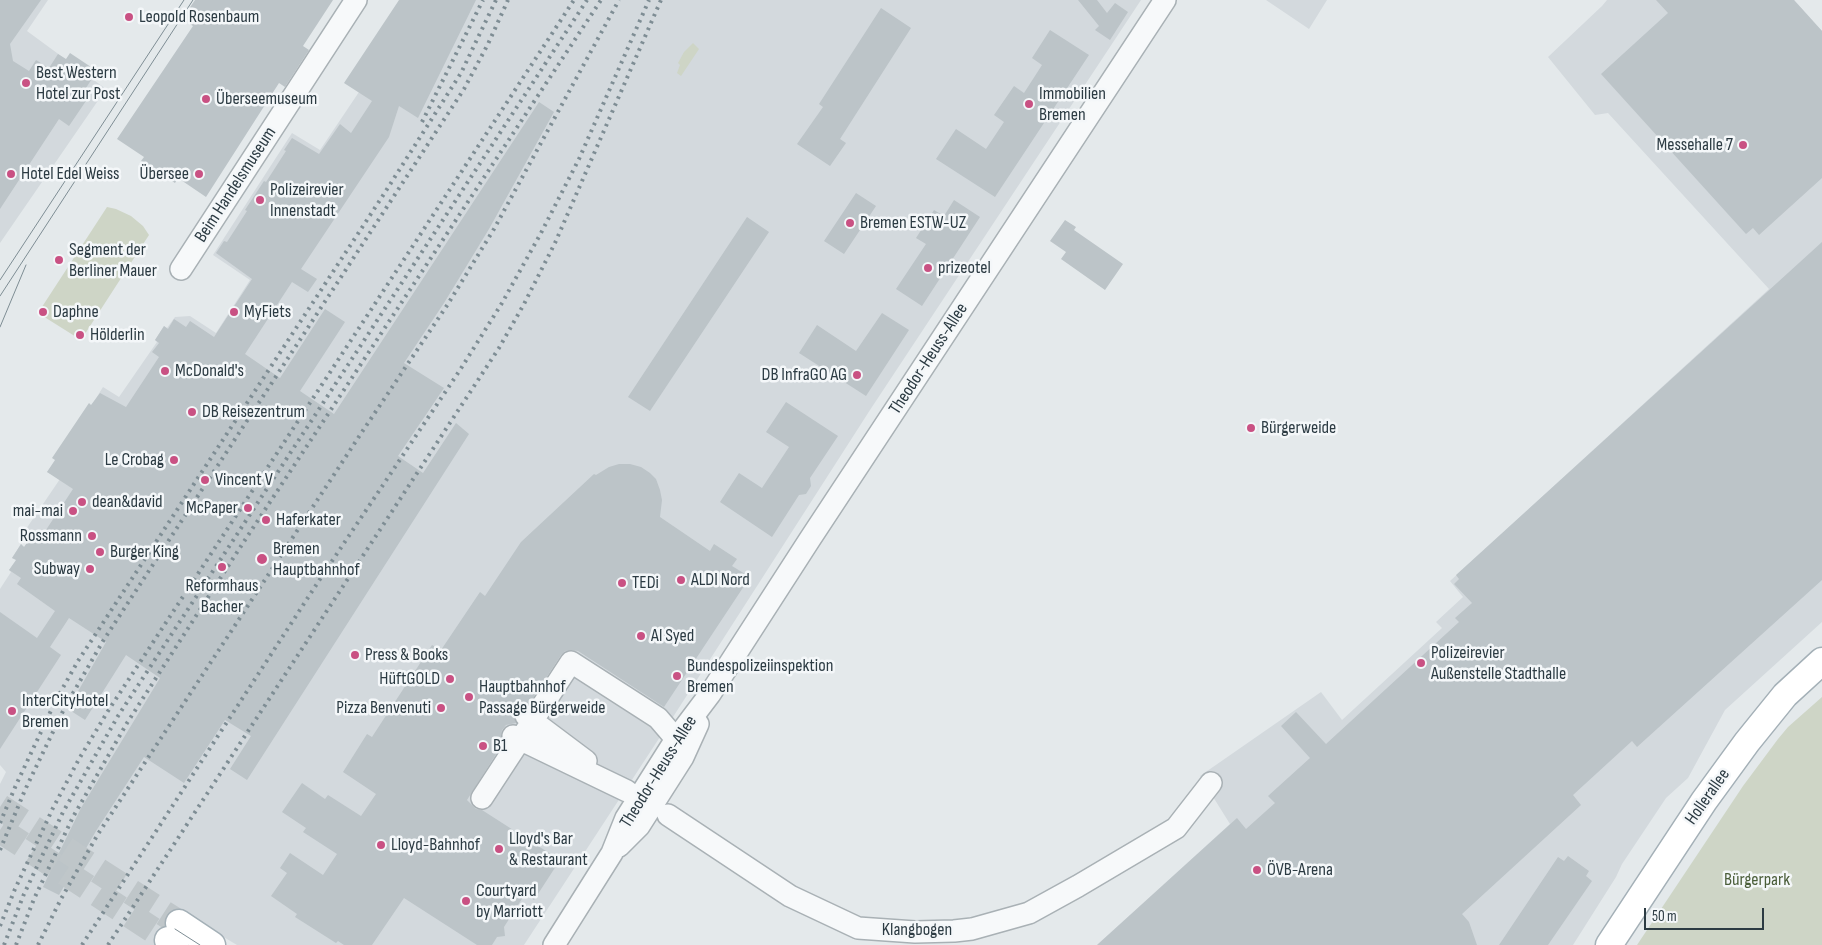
<!DOCTYPE html>
<html>
<head>
<meta charset="utf-8">
<style>
	body { margin:0 }
	#map { position:relative; width:1822px; height:945px; overflow:hidden; background:#e4e9eb; font-family:"Sofia Sans Condensed",sans-serif }
	canvas { display:block }
	.scale { position:absolute; left:1644px; top:908px; width:120px; height:22px; box-sizing:border-box; border:2px solid #2c3b43; border-top:0; padding-left:6px; font-size:15px; line-height:18px; white-space:nowrap; color:#2c3b43; -webkit-text-stroke:4px #f4f7f9; paint-order:stroke }
</style>
</head>
<body>
<div id="map">
<canvas width="1822" height="945"></canvas>
<div class="scale">50 m</div>
</div>
<script>
const context = document.querySelector('canvas').getContext('2d');
context.lineJoin = 'round';
function fill(path, color) {
  context.fillStyle = color;
  context.fill(path, 'evenodd');
}
function poly(rows) {
  const path = new Path2D();
  for (const r of rows) {
    path.moveTo(r[0], r[1]);
    for (let i = 2; i < r.length; i += 2) path.lineTo(r[i], r[i + 1]);
  }
  return path;
}
function stroke(path, color, width, dash) {
  context.strokeStyle = color;
  context.lineWidth = width;
  context.lineCap = dash ? 'butt' : 'round';
  context.setLineDash(dash || []);
  context.stroke(path);
}
function drawText(font, color, halo, rows, align = 'center') {
  context.font = font + ' "Sofia Sans Condensed",sans-serif';
  context.lineWidth = 5;
  context.setLineDash([]);
  context.textBaseline = 'middle';
  context.strokeStyle = halo;
  context.fillStyle = color;
  for (const [text, x, y, turn = 0] of rows) {
    context.save();
    context.translate(x, y);
    context.rotate((+turn || 0) * Math.PI / 180);
    context.textAlign = isNaN(turn) ? turn : align;
    if (halo) context.strokeText(text, 0, 0);
    context.fillText(text, 0, 0);
    context.restore();
  }
}
const built = poly([
	[0,0,48,0,27,31,106,89,0,243],
	[407,0,1141,0,870,410,673,717,524,945,237,945,185,914,164,945,0,945,0,784,6,772,0,765,0,589,11,572,9,570,17,560,12,558,21,544,25,548,31,536,24,532,60,479,47,472,67,445,103,387,119,397,157,342,155,340,164,326,167,328,175,317,190,316,216,333,250,280,213,255,292,133,320,150,359,92],
	[1266,0,1327,0,1309,29],
	[1607,0,1794,0,1822,31,1822,622,1725,710,1688,778,1666,798,1622,864,1616,877,1573,945,1097,945,1230,824,1200,776,1321,692,1342,720,1442,628,1436,622,1463,597,1450,581,1769,289,1608,113,1595,115,1548,57,1602,6]
]);
const green = poly([
	[693,43,699,49,681,76,677,73,680,65,678,63,684,52],
	[107,207,116,209,131,216,143,226,149,235,81,340,38,313],
	[1822,697,1822,945,1637,945,1743,786,1778,739,1788,727]
]);
const building = poly([
	[0,0,41,0,10,44,13,61,29,71,36,60,49,68,58,54,66,59,70,53,97,71,84,91,90,95,69,126,59,119,0,209],
	[195,0,333,0,303,46,309,50,285,87,279,83,206,197,178,178,175,183,141,161,144,157,117,139,193,26,182,19],
	[399,0,476,0,418,118,399,106,389,137,301,269,317,279,308,292,292,282,245,354,280,378,325,309,345,322,300,391,334,414,539,102,554,112,489,229,444,303,404,363,444,388,398,456,423,473,456,423,469,434,247,780,230,769,251,736,225,720,184,783,144,757,96,831,59,895,43,887,55,861,81,808,160,678,126,655,85,720,68,709,106,642,69,618,50,647,61,655,0,749,0,612,37,638,55,611,17,584,21,578,9,570,16,560,12,558,21,544,24,547,31,537,40,543,44,533,73,489,47,472,55,460,52,458,89,403,91,405,100,393,126,407,159,357,152,352,159,343,155,340,164,326,168,329,174,319,186,327,190,321,214,337,252,279,216,253,224,241,227,242,247,211,245,210,264,181,266,182,286,151,284,150,292,138,319,154,340,124,351,133,372,101,344,83],
	[1078,0,1097,0,1107,13,1115,3,1128,12,1110,40,1095,30,1099,26],
	[1656,0,1794,0,1822,31,1822,178,1759,235,1753,228,1746,234,1601,74,1668,13],
	[881,8,911,28,840,139,846,143,830,166,797,144,823,107,819,104],
	[1050,30,1089,55,995,197,936,159,956,129,986,149,1004,122,994,115,1014,86,1024,93,1042,65,1032,58],
	[856,193,876,206,844,254,824,241],
	[954,200,980,217,922,306,896,289,926,244,916,238,934,210,944,216],
	[747,217,769,232,650,411,628,397],
	[1065,220,1076,227,1074,230,1123,264,1105,290,1061,259,1066,252,1050,241],
	[1822,242,1822,580,1637,747,1632,741,1573,795,1581,805,1462,914,1469,922,1477,945,1097,945,1237,818,1246,829,1275,803,1268,796,1310,758,1281,726,1296,712,1326,744,1459,622,1455,618,1472,603,1454,584,1459,579,1456,575],
	[882,313,909,330,866,396,799,353,817,325,856,351],
	[786,402,838,436,810,478,811,486,806,494,799,495,772,537,720,502,739,473,762,488,789,447,766,432],
	[619,464,630,464,641,467,650,473,656,479,660,490,662,500,660,517,710,551,714,544,737,559,732,566,750,577,664,707,578,651,571,650,565,651,561,655,529,704,522,704,516,709,514,715,516,723,506,725,502,730,501,736,503,743,467,800,476,809,482,810,560,860,534,900,525,894,504,927,505,936,497,937,492,945,477,945,404,898,372,945,344,945,338,941,336,943,295,917,297,914,271,896,287,873,280,868,290,853,323,875,337,854,303,832,306,828,282,812,302,783,325,799,328,795,361,816,376,794,343,772,367,734,372,737,432,645,441,650,480,592,485,596,521,542,594,474,596,475,609,467],
	[1568,856,1589,871,1586,876,1592,881,1548,945,1499,945,1558,857,1564,861]
]);
const majorTunnel = poly([
	[0,807,179,923],
	[0,830,168,940]
]);
const minor = poly([
	[181,269,356,0],
	[526,716,586,761],
	[513,736,627,791],
	[482,798,571,662,658,718,676,739],
	[668,815,790,896,858,928,915,932,954,931,972,929,1029,913,1078,886,1176,828,1211,783],
	[619,846,639,826,683,757,698,724],
	[554,945,612,853,626,818,676,739,710,694,810,539,1165,0]
]);
const major = poly([
	[179,923,212,945],
	[168,940,175,945],
	[1609,945,1704,801,1747,742,1785,695,1822,661]
]);
const tram = poly([
	[0,280,184,0],
	[0,296,193,0],
	[0,327,26,265],
	[175,929,200,945]
]);
const rail = poly([
	[422,122,483,0],
	[0,823,16,785,56,700,78,661,382,197,461,73,496,0],
	[0,850,25,790,65,707,103,641,464,89,488,44,508,0],
	[0,926,15,889,53,808,79,759,108,711,574,0],
	[4,945,24,894,63,812,118,716,587,0],
	[16,945,34,899,73,817,127,723,243,543,601,0],
	[38,945,61,899,98,834,362,432,448,304,494,229,619,0],
	[82,945,322,576,460,370,502,303,541,233,579,159,649,0],
	[108,945,499,348,524,304,555,243,661,0]
]);
const markers = [
	[129,17,5,"#c95183"],
	[26,83,5,"#c95183"],
	[206,99,5,"#c95183"],
	[1029,104,5,"#c95183"],
	[1743,145,5,"#c95183"],
	[11,174,5,"#c95183"],
	[199,174,5,"#c95183"],
	[260,200,5,"#c95183"],
	[850,223,5,"#c95183"],
	[59,260,5,"#c95183"],
	[928,268,5,"#c95183"],
	[43,312,5,"#c95183"],
	[234,312,5,"#c95183"],
	[80,335,5,"#c95183"],
	[165,371,5,"#c95183"],
	[857,375,5,"#c95183"],
	[192,412,5,"#c95183"],
	[1251,428,5,"#c95183"],
	[174,460,5,"#c95183"],
	[205,480,5,"#c95183"],
	[82,502,5,"#c95183"],
	[248,508,5,"#c95183"],
	[73,511,5,"#c95183"],
	[266,520,5,"#c95183"],
	[92,536,5,"#c95183"],
	[100,552,5,"#c95183"],
	[262,559,6,"#c95183"],
	[222,567,5,"#c95183"],
	[90,569,5,"#c95183"],
	[681,580,5,"#c95183"],
	[622,583,5,"#c95183"],
	[641,636,5,"#c95183"],
	[355,655,5,"#c95183"],
	[1421,663,5,"#c95183"],
	[677,676,5,"#c95183"],
	[450,679,5,"#c95183"],
	[469,697,5,"#c95183"],
	[441,708,5,"#c95183"],
	[12,711,5,"#c95183"],
	[483,746,5,"#c95183"],
	[381,845,5,"#c95183"],
	[499,849,5,"#c95183"],
	[1257,870,5,"#c95183"],
	[466,901,5,"#c95183"]
];
const poiNames = [
	["Leopold Rosenbaum",139,17],
	["Best Western",36,73],
	["Hotel zur Post",36,94],
	["Immobilien",1039,94],
	["Bremen",1039,115],
	["Überseemuseum",216,99],
	["Messehalle 7",1733,145,"right"],
	["Hotel Edel Weiss",21,174],
	["Übersee",189,174,"right"],
	["Polizeirevier",270,190],
	["Innenstadt",270,211],
	["Bremen ESTW-UZ",860,223],
	["Segment der",69,250],
	["Berliner Mauer",69,271],
	["prizeotel",938,268],
	["Daphne",53,312],
	["MyFiets",244,312],
	["Hölderlin",90,335],
	["McDonald's",175,371],
	["DB InfraGO AG",847,375,"right"],
	["DB Reisezentrum",202,412],
	["Bürgerweide",1261,428],
	["Le Crobag",164,460,"right"],
	["Vincent V",215,480],
	["dean&david",92,502],
	["McPaper",238,508,"right"],
	["mai-mai",63,511,"right"],
	["Haferkater",276,520],
	["Rossmann",82,536,"right"],
	["Bremen",273,549],
	["Hauptbahnhof",273,570],
	["Burger King",110,552],
	["Subway",80,569,"right"],
	["ALDI Nord",691,580],
	["TEDi",632,583],
	["Reformhaus",222,586,"center"],
	["Bacher",222,607,"center"],
	["Al Syed",651,636],
	["Polizeirevier",1431,653],
	["Außenstelle Stadthalle",1431,674],
	["Press & Books",365,655],
	["Bundespolizeiinspektion",687,666],
	["Bremen",687,687],
	["HüftGOLD",440,679,"right"],
	["Hauptbahnhof",479,687],
	["Passage Bürgerweide",479,708],
	["InterCityHotel",22,701],
	["Bremen",22,722],
	["Pizza Benvenuti",431,708,"right"],
	["B1",493,746],
	["Lloyd's Bar",509,839],
	["& Restaurant",509,860],
	["Lloyd-Bahnhof",391,845],
	["ÖVB-Arena",1267,870],
	["Courtyard",476,891],
	["by Marriott",476,912]
];
const streetNames = [
	["Beim Handelsmuseum",236,185,-57],
	["Theodor-Heuss-Allee",929,359,-57],
	["Theodor-Heuss-Allee",659,772,-58],
	["Hollerallee",1708,797,-55],
	["Klangbogen",917,930]
];
const parkNames = [
	["Bürgerpark",1757,880]
];
fill(built, '#d3d9dd');
fill(green, '#ced5c6');
fill(building, '#bcc4c8');
stroke(majorTunnel, '#bfc6c9', 26, [26, 13]);
stroke(minor, '#a9b1b5', 24);
stroke(major, '#a4b0b7', 29);
stroke(minor, '#f7f9fa', 21);
stroke(major, '#fff', 26);
stroke(tram, '#7e8d94', 1);
stroke(rail, '#7e8d94', 4, [2.5, 5]);
for (const [x, y, r, color] of markers) {
  const dot = new Path2D();
  dot.arc(x, y, r, 0, 2 * Math.PI);
  context.fillStyle = color;
  context.fill(dot);
  stroke(dot, '#f4f7f9', 2);
}
drawText('18px', '#2c3b43', '#f4f7f9', poiNames, 'left');
drawText('18px', '#2c3b43', '#f4f7f9', streetNames);
drawText('18px', '#4b5e3a', '#f4f7f9', parkNames);
</script>
</body>
</html>
